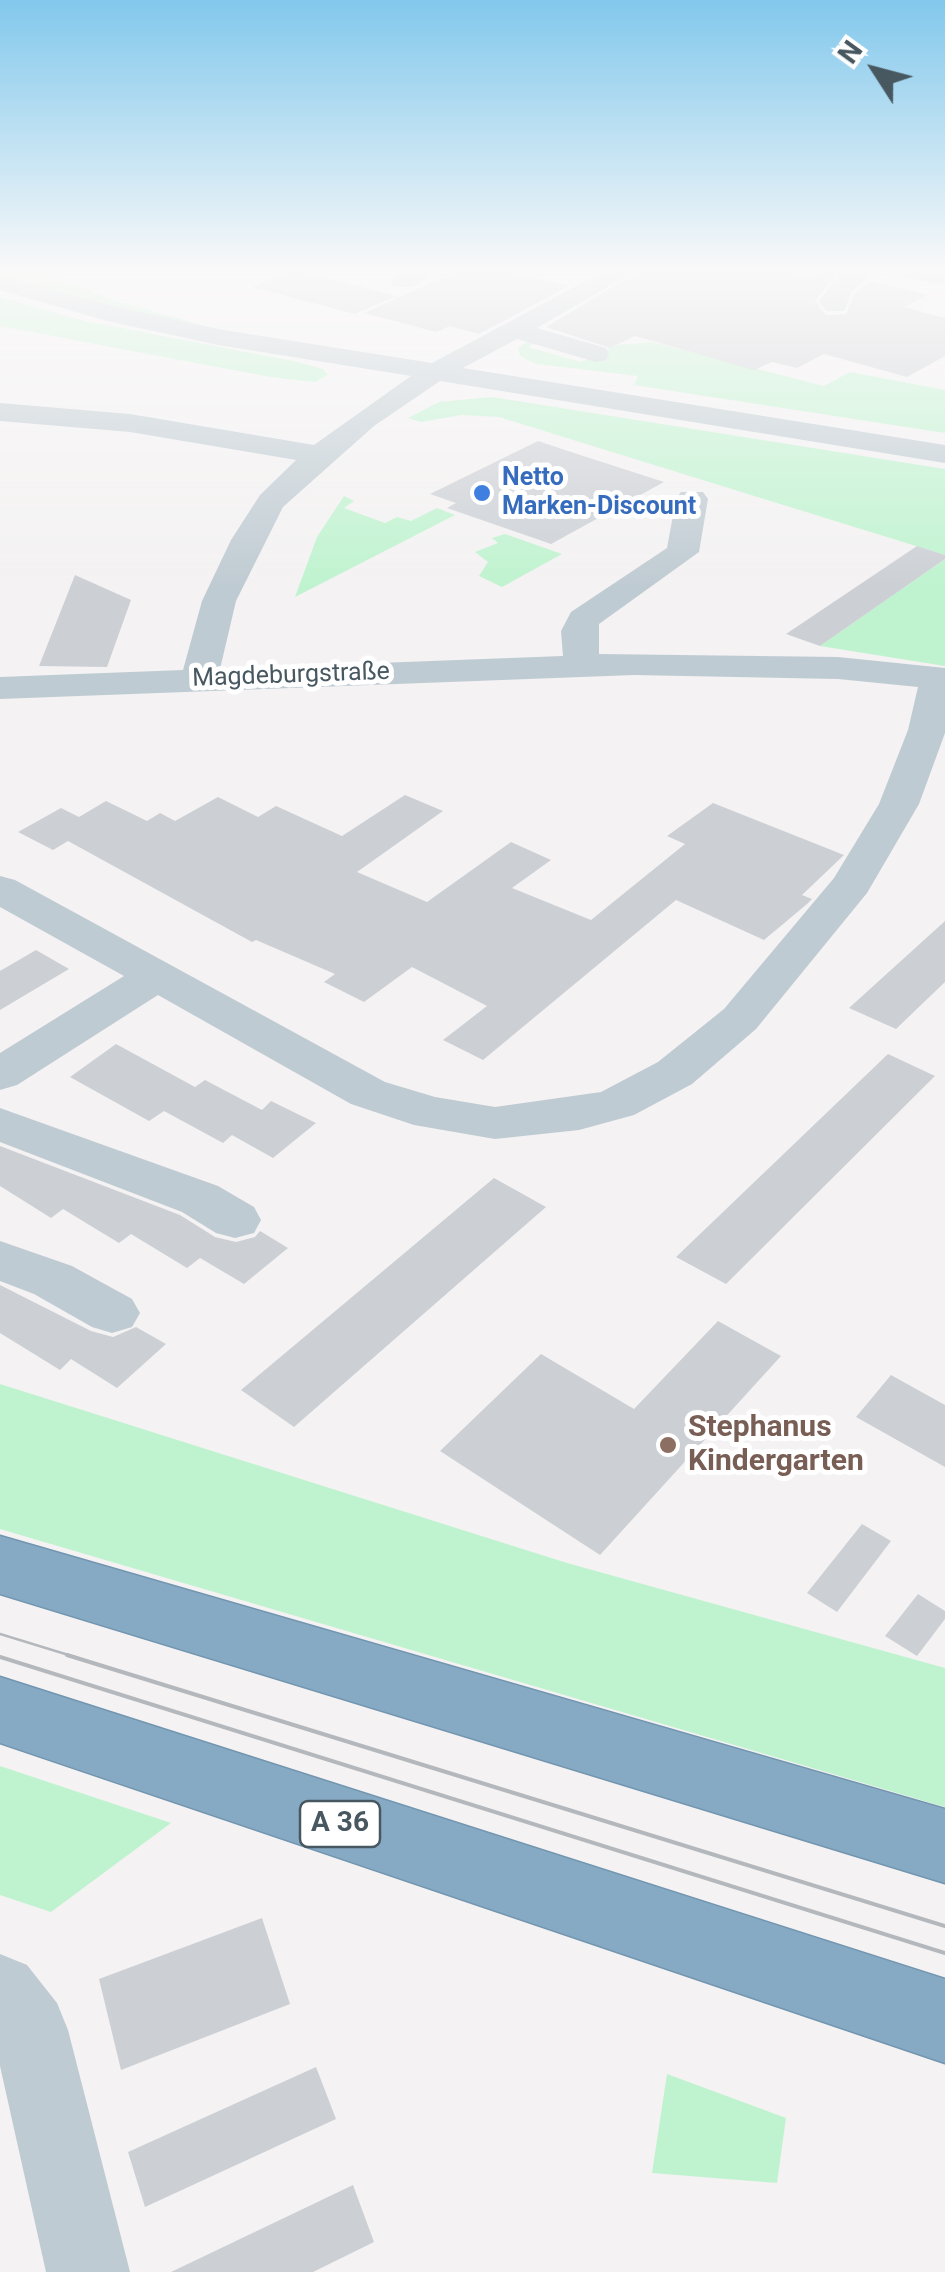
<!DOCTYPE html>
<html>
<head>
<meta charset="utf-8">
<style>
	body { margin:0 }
	#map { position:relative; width:945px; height:2272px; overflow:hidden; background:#f4f2f2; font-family:Roboto,sans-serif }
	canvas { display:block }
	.north { position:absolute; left:825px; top:20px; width:100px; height:100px; -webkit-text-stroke:8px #fff; paint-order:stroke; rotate:306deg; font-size:28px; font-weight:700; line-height:40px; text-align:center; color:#485861 }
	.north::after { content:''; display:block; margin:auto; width:35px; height:45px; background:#485861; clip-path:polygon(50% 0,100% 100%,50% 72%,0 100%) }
</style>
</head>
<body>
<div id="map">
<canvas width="945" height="2272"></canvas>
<div class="north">N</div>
</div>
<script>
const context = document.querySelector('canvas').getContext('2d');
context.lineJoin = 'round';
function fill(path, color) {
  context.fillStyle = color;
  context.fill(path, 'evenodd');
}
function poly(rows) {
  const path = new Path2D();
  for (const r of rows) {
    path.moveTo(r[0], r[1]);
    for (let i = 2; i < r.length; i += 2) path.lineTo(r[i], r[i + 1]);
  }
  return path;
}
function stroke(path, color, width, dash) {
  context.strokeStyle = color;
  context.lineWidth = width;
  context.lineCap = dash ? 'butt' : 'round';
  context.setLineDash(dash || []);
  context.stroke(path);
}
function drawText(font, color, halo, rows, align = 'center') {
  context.font = font + ' Roboto,sans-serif';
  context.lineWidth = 10;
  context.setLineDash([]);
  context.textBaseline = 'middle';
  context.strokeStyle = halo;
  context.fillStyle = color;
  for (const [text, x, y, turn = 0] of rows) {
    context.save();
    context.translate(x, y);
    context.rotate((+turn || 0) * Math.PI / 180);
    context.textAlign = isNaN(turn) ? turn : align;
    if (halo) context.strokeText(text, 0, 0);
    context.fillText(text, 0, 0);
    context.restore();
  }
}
const green = poly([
	[0,270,39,270,113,300,231,333,164,322,0,276],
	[0,297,85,321,298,362,323,369,328,375,315,382,270,377,0,326],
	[529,340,536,342,528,347,581,362,616,345,652,342,824,386,850,372,945,390,945,433,634,385,638,376,536,364,520,356,518,348],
	[492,397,945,469,945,555,499,417,461,415,421,422,408,418,439,402],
	[344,496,354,501,344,508,385,523,397,517,411,521,437,508,455,515,295,597,317,537],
	[505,534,562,554,502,587,479,576,488,562,475,552,498,543,492,538],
	[945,559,945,666,820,646],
	[0,1384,567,1563,945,1668,945,1807,0,1529],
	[0,1766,171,1823,51,1912,0,1895],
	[667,2074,786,2118,777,2183,652,2173]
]);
const building = poly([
	[292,270,299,270,396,296,355,314,252,287],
	[461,270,504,270,569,286,479,334,450,326,436,332,364,313],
	[641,270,838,273,815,301,826,315,846,314,855,293,870,281,928,295,904,307,945,318,945,356,907,377,824,354,797,368,772,362,754,370,635,336,610,348,546,327],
	[538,441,568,451,664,482,551,544,447,508,456,503,430,494],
	[917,546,945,555,945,559,820,646,786,634],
	[75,575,131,600,107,667,39,666],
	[405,795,443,811,357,872,427,902,511,842,551,860,512,888,591,920,685,844,667,836,713,803,844,855,802,895,812,899,807,904,764,940,676,900,483,1060,443,1040,487,1006,412,967,364,1002,324,982,335,974,256,940,252,942,68,841,53,850,18,832,61,808,79,817,106,801,147,821,160,813,175,821,218,797,258,817,276,806,342,836],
	[945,921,945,982,896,1029,849,1008],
	[36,950,69,969,0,1010,0,971],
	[116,1044,195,1087,205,1080,262,1110,271,1101,316,1123,273,1158,232,1135,223,1143,164,1111,149,1121,70,1077],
	[888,1054,935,1076,726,1284,676,1257],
	[0,1146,180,1215,215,1237,236,1242,255,1237,260,1231,288,1248,244,1284,200,1258,187,1268,131,1234,119,1243,63,1209,51,1218,0,1186],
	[494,1178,546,1207,294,1427,241,1390],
	[0,1285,91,1331,113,1337,136,1327,166,1344,117,1388,71,1359,60,1370,0,1333],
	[718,1321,781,1356,600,1555,440,1451,541,1354,634,1409],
	[891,1375,945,1405,945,1467,856,1417],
	[862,1524,891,1541,837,1612,807,1593],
	[918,1594,945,1611,945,1619,917,1656,885,1636],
	[262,1918,290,2004,121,2070,99,1979],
	[316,2067,336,2119,145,2207,128,2152],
	[353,2185,374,2242,313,2272,171,2272]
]);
const minor = poly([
	[409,270,442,270,412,287,394,287,391,282,394,277,409,270],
	[606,270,637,270,537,328,606,348,609,354,606,360,596,362,517,339,463,368,945,445,945,463,440,381,374,426,283,507,236,601,220,669,563,656,561,631,571,612,667,548,676,499,681,492,703,492,708,499,699,552,599,624,599,654,838,657,945,668,945,733,919,804,867,893,756,1029,692,1084,634,1115,579,1130,495,1139,414,1125,351,1104,158,995,17,1085,0,1090,0,1053,124,976,0,907,0,876,15,880,385,1082,435,1097,495,1107,601,1092,658,1062,724,1009,834,878,879,804,908,730,918,687,838,679,634,675,0,699,0,677,183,670,202,601,231,540,260,495,296,460,130,432,0,421,0,403,130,414,314,445,411,376,218,345,107,321,0,290,0,275,112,306,218,329,432,363,606,270],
	[849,270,878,270,852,291,844,311,826,311,819,301,834,281,849,270],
	[890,270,945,271,945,285,893,275,890,270],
	[0,1108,218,1186,254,1207,261,1220,254,1233,235,1238,216,1233,182,1212,0,1142,0,1108],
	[0,1241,72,1266,132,1299,140,1313,132,1327,112,1333,92,1327,34,1294,0,1281,0,1241],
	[0,1954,27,1965,57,2003,68,2030,130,2272,46,2272,0,2066,0,1954]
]);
const highway = poly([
	[0,1536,945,1809,945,1883,0,1594,0,1536],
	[0,1677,945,1979,945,2063,0,1743,0,1677]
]);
const tramFar1 = poly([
	[0,1634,75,1657]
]);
const tram = poly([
	[67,1655,945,1926],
	[0,1657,945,1953]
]);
const markers = [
	[482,493,10,"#3f7fe0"],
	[668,1445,10,"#8d6e63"]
];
const farShopnames = [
	["Netto",502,479],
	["Marken-Discount",502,508]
];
const farStreetnames = [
	["Magdeburgstraße",291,676,-2]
];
const shields = [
	[340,1824,80]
];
const shieldNames = [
	["A 36",340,1824]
];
const educationNames = [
	["Stephanus",688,1428],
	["Kindergarten",688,1462]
];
fill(green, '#bff3cf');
fill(building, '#ccd0d5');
stroke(highway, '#7295b0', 3);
fill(minor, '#bfcbd2');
fill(highway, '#87aac4');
stroke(tramFar1, '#b4b8bd', 2.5);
stroke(tram, '#b4b8bd', 4);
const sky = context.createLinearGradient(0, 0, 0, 588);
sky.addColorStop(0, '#82c8ec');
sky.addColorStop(0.46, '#faf9f9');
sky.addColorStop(1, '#faf9f900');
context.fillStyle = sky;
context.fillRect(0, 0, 945, 588);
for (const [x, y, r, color] of markers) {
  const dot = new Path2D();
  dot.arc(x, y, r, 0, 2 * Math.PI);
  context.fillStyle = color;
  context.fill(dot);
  stroke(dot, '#fff', 4);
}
drawText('bold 25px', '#366cbe', '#fff', farShopnames, 'left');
drawText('25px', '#485861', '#fff', farStreetnames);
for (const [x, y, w] of shields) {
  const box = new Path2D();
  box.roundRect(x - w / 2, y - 23, w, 46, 8);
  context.fillStyle = '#fff';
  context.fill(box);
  stroke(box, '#485861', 2.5);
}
drawText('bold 28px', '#485861', null, shieldNames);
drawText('bold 30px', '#785e54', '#fff', educationNames, 'left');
</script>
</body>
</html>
